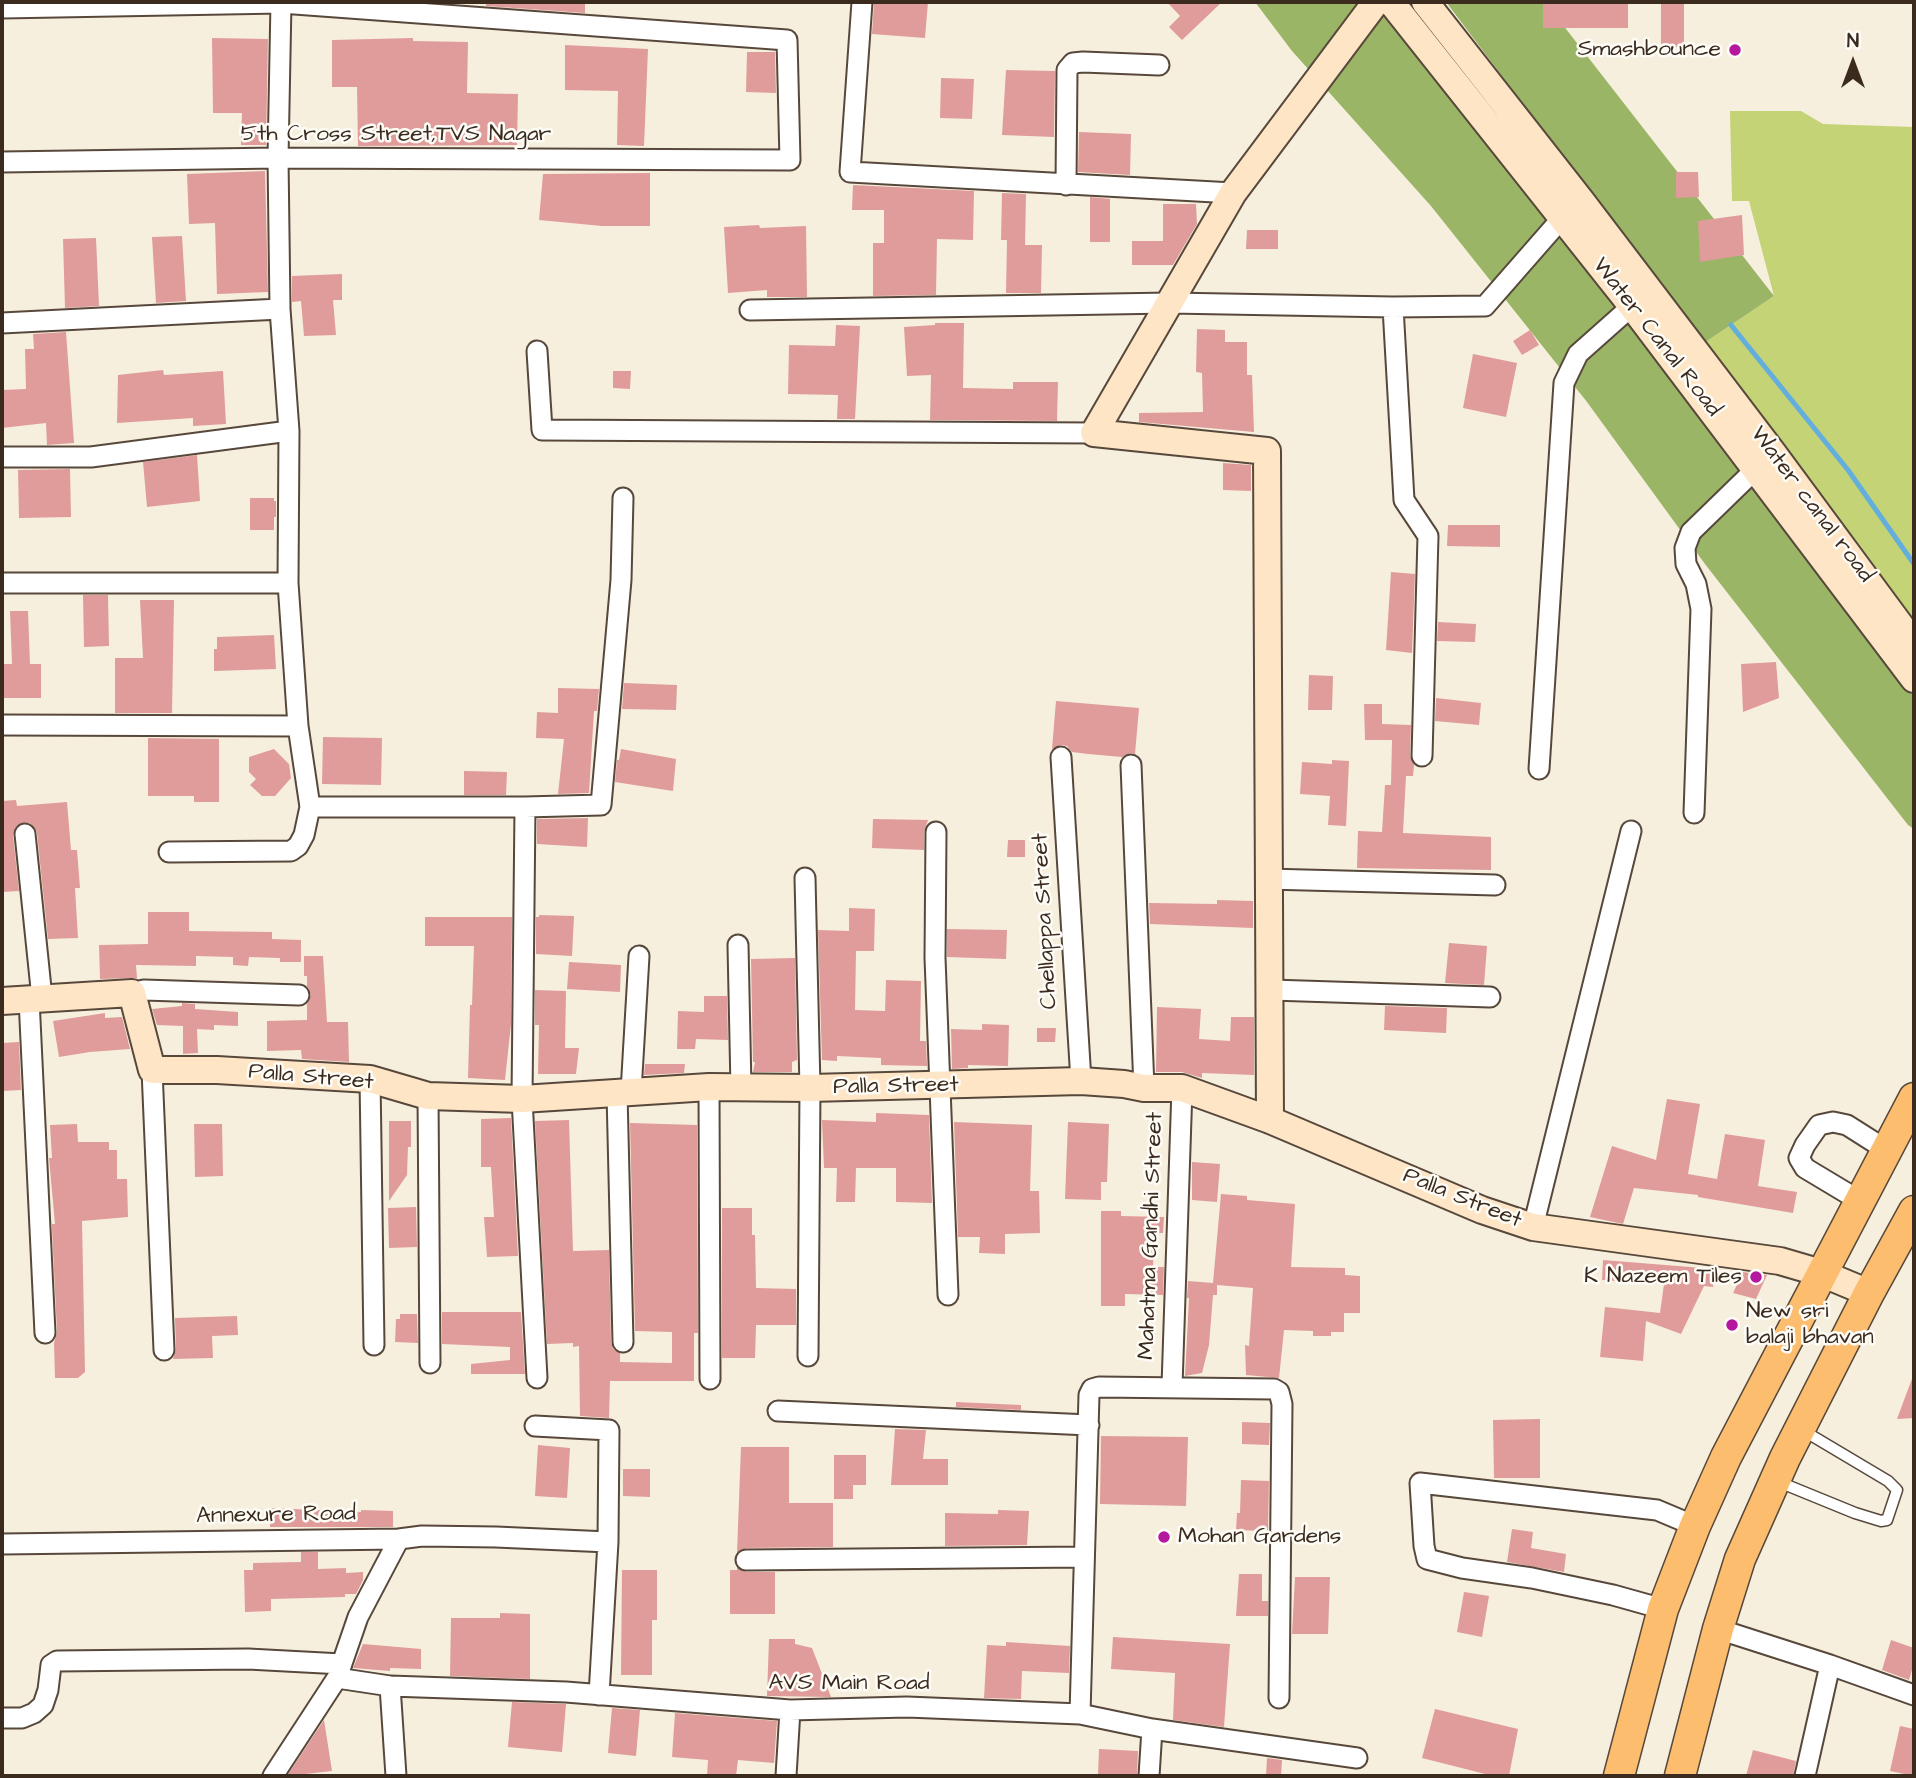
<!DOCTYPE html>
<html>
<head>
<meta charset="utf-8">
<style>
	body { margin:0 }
	#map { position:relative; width:1916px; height:1778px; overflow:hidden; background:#f6efdd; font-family:"Architects Daughter",sans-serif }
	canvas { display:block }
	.frame { position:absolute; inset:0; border:4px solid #3b2a1e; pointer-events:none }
	.north { position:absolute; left:1818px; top:28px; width:70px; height:70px; -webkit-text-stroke:5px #fdfcf7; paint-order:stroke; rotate:0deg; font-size:19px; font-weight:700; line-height:28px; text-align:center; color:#3b2a1e }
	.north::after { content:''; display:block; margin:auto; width:24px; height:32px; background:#3b2a1e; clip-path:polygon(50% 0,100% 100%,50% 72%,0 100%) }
</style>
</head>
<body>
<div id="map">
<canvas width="1916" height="1778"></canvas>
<div class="frame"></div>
<div class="north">N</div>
</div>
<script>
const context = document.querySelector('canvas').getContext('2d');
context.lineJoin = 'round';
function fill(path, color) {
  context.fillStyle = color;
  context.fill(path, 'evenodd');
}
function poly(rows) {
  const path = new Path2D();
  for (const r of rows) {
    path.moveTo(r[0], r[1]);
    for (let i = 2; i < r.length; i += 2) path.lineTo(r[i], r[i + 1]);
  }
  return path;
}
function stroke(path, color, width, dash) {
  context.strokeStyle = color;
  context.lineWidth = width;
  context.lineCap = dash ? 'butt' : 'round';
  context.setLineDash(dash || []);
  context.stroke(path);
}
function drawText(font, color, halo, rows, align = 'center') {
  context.font = font + ' "Architects Daughter",sans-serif';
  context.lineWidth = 5;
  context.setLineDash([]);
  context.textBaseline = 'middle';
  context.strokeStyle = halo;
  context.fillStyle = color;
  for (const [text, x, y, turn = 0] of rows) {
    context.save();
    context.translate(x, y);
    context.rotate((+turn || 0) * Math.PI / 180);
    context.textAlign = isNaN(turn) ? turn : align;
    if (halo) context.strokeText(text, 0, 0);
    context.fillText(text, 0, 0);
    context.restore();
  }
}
const green = poly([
	[1730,111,1801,111,1823,124,1914,127,1914,622,1704,343,1774,296,1749,201,1732,201]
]);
const forest = poly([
	[1255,2,1373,2,1679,384,1914,697,1914,829,1908,825,1705,564,1587,402,1431,206,1292,51],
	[1446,2,1545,2,1774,296,1704,343]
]);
const stream = poly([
	[1731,325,1848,470,1914,564]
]);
const building = poly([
	[486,2,585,2,585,13,486,6],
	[874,2,928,2,925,38,872,34],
	[1167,2,1222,2,1182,40,1169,27,1180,16],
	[1543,2,1628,2,1628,28,1543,28],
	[1661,2,1684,2,1684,47,1661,47],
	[212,38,268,39,266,145,241,145,242,113,213,113],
	[413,38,413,41,468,42,467,93,518,94,517,145,358,146,357,87,332,87,332,40],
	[565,45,648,49,644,146,617,145,618,91,565,90],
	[747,52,775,52,776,93,746,92],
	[1006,70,1055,71,1054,137,1002,135],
	[941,78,974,79,972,119,940,118],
	[1079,132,1131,134,1130,175,1078,172],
	[265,171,268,292,217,294,215,223,189,224,187,174],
	[1676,172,1698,172,1699,197,1676,198],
	[650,173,650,226,602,226,539,220,543,174],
	[853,185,974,191,973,240,937,239,936,295,873,296,873,243,884,243,884,210,852,210],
	[1002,193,1026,194,1025,245,1042,245,1041,293,1006,293,1007,240,1001,240],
	[1090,197,1110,199,1110,242,1090,242],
	[1163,204,1196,204,1197,224,1173,265,1132,265,1132,241,1163,241],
	[1742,215,1744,255,1700,262,1698,221],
	[759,225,760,228,806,226,807,297,767,297,767,290,728,293,724,227],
	[1247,230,1278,230,1278,249,1246,249],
	[182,236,186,301,156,303,152,237],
	[96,238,99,306,65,308,63,239],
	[342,274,342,300,333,300,336,335,304,336,301,301,292,302,292,276],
	[935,323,964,323,963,388,1013,389,1013,382,1058,382,1057,421,930,420,931,375,907,376,904,327,935,325],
	[836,325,860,326,855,419,837,419,838,395,788,394,789,345,835,346],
	[1197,329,1225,330,1225,342,1247,342,1247,375,1252,375,1254,432,1139,422,1139,413,1203,412,1202,373,1196,372],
	[1530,330,1539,345,1522,355,1513,341],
	[66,332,74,443,47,445,46,423,2,428,2,390,26,389,25,349,34,349,33,334],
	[1473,354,1517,363,1506,417,1463,408],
	[163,370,164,375,223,371,226,424,193,426,193,418,117,423,118,375],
	[613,371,631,371,630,389,613,388],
	[197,455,200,501,147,507,143,462],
	[1223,463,1251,465,1251,491,1223,490],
	[70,469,71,517,19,518,18,470],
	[250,498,274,498,274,501,276,501,276,517,274,517,274,530,250,530],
	[1448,525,1500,525,1500,547,1447,546],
	[1391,572,1415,574,1412,653,1386,650],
	[83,595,108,595,109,646,84,647],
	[140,600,174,600,172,713,115,713,115,658,143,658],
	[10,611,28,611,30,664,41,664,41,698,2,698,2,664,12,664],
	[1438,622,1476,624,1475,642,1437,641],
	[274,635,276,669,214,671,214,649,217,649,217,637],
	[1776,662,1779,698,1743,712,1741,664],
	[1309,675,1333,676,1332,710,1308,710],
	[624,683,677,685,676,710,622,709],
	[558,688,599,689,597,711,594,711,589,793,558,794,564,739,536,738,537,712,558,713],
	[1436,698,1481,703,1479,725,1435,721],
	[1056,701,1139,708,1135,754,1130,753,1122,757,1088,754,1072,752,1067,746,1061,745,1052,749],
	[1364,704,1382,704,1382,724,1411,725,1410,756,1414,765,1413,776,1406,776,1403,833,1491,837,1491,870,1357,868,1358,831,1382,832,1385,785,1391,785,1392,740,1365,740],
	[323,737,382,738,381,785,322,784],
	[148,738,219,739,219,802,194,802,194,796,148,796],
	[274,749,289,764,291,778,275,796,262,796,250,785,256,779,249,772,249,757],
	[621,749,676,759,673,791,615,782,617,760,619,760],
	[1332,760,1349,761,1346,826,1328,825,1330,796,1300,794,1302,762,1332,764],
	[464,771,507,772,506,795,464,795],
	[16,800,17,806,67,802,71,850,77,850,80,888,75,888,78,938,48,939,37,833,34,826,29,823,17,825,13,835,19,891,2,892,2,801],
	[588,818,587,847,537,844,537,819],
	[873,819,928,820,924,831,924,850,872,848],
	[1008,840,1025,840,1025,857,1007,857],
	[1217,900,1253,901,1253,928,1150,924,1149,903,1217,904],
	[849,908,875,909,874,951,856,951,855,1010,885,1011,886,980,921,981,920,1041,926,1041,927,1066,881,1065,881,1058,837,1056,837,1061,822,1060,818,930,849,931],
	[148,912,189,912,189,931,272,932,272,939,301,940,301,962,280,962,280,958,249,957,248,966,233,965,233,957,196,956,196,966,136,965,137,978,100,979,99,945,148,944],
	[539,915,574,916,572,956,536,954,536,917,539,917],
	[425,917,512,917,511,1024,505,1080,468,1078,470,1005,472,1005,474,946,425,946],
	[947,929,1007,930,1006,959,947,957],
	[1449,943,1487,946,1484,985,1445,983],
	[304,956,323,956,327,1022,348,1022,349,1062,302,1059,301,1050,267,1051,267,1021,307,1020,307,1004,311,995,307,986,307,976,304,976],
	[795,958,797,1060,792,1062,792,1072,753,1072,755,1062,753,1062,751,959],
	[569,962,621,965,620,992,567,989],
	[535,990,566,991,565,1048,579,1048,576,1074,538,1074,539,1025,535,1025],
	[704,996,727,996,728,1040,696,1039,695,1049,677,1049,678,1011,704,1012],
	[182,1003,195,1004,195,1009,238,1012,238,1026,214,1025,214,1030,197,1029,198,1053,183,1054,183,1026,157,1025,152,1009,182,1006],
	[1385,1006,1447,1008,1446,1033,1384,1030],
	[1157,1007,1201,1009,1199,1039,1230,1041,1231,1017,1254,1017,1254,1075,1202,1073,1202,1078,1182,1072,1156,1072],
	[105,1013,105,1018,122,1017,130,1049,90,1052,59,1057,53,1021],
	[982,1024,1009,1025,1008,1066,968,1065,968,1068,952,1069,951,1029,982,1030],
	[1037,1028,1056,1028,1055,1042,1037,1042],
	[19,1042,21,1090,2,1091,2,1043],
	[645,1064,685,1064,684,1073,644,1075],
	[1667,1099,1700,1104,1688,1174,1717,1179,1725,1134,1765,1140,1758,1186,1797,1192,1793,1213,1698,1197,1698,1195,1634,1188,1623,1224,1590,1217,1612,1146,1656,1160],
	[876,1113,929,1115,932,1203,896,1202,896,1168,856,1168,855,1202,836,1202,837,1168,824,1168,822,1120,876,1122],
	[511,1118,518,1256,487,1257,484,1217,494,1217,491,1167,481,1167,481,1119],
	[569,1120,573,1251,609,1250,611,1342,613,1349,620,1353,620,1362,672,1363,672,1332,635,1331,630,1123,697,1125,698,1333,694,1333,694,1381,610,1381,609,1418,580,1416,579,1346,573,1347,573,1343,547,1344,535,1121],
	[389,1121,411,1121,411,1147,408,1147,407,1175,389,1201],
	[954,1122,1032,1125,1030,1191,1039,1191,1040,1233,1005,1234,1005,1254,979,1253,980,1237,958,1237],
	[1068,1122,1109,1124,1107,1182,1101,1182,1101,1200,1065,1199],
	[77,1124,78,1142,109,1142,109,1150,117,1150,117,1179,127,1179,128,1217,82,1221,85,1372,78,1378,55,1378,54,1343,57,1332,52,1229,52,1224,55,1224,49,1158,52,1158,50,1125],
	[194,1124,222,1124,223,1176,195,1177],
	[1192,1162,1220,1164,1217,1202,1192,1200],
	[1221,1194,1247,1196,1247,1200,1295,1204,1291,1267,1345,1268,1345,1275,1360,1276,1360,1313,1344,1313,1344,1332,1331,1332,1331,1336,1313,1336,1313,1331,1284,1330,1279,1378,1246,1375,1245,1345,1249,1346,1253,1288,1217,1285,1217,1295,1213,1295,1209,1345,1202,1373,1185,1376,1189,1298,1187,1298,1188,1281,1213,1283],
	[416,1207,417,1247,389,1248,388,1208],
	[722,1208,752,1208,752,1235,755,1235,756,1288,796,1289,796,1325,756,1325,755,1358,722,1358],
	[1101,1211,1121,1211,1121,1216,1164,1217,1163,1233,1154,1233,1153,1267,1164,1267,1163,1295,1125,1294,1125,1306,1101,1306],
	[1603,1260,1715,1269,1713,1287,1704,1286,1681,1334,1646,1321,1643,1361,1600,1357,1605,1307,1660,1313,1664,1284,1602,1280],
	[1743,1272,1767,1275,1756,1299,1733,1293],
	[442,1312,521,1312,525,1374,471,1374,471,1364,510,1360,510,1347,442,1344],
	[400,1314,417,1314,418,1343,395,1342,396,1319,400,1319],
	[237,1316,238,1335,212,1336,213,1358,173,1359,176,1349,175,1318],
	[1913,1376,1914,1418,1897,1419],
	[956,1402,1021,1405,1021,1410,956,1407],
	[1540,1419,1540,1478,1494,1478,1493,1420],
	[1242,1422,1270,1423,1269,1445,1242,1444],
	[895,1429,926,1430,923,1459,948,1459,948,1485,891,1485],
	[1101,1436,1188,1437,1186,1506,1100,1504],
	[538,1445,570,1448,567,1498,535,1496],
	[741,1447,789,1447,789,1503,833,1503,833,1547,746,1548,737,1553],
	[834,1455,866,1455,866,1485,853,1485,853,1499,834,1499],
	[623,1469,650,1469,650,1497,623,1496],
	[1241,1480,1269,1481,1268,1531,1236,1530,1237,1513,1240,1513],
	[271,1508,361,1512,361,1510,393,1511,393,1527,270,1527],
	[998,1510,1029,1511,1027,1545,945,1546,945,1513,998,1514],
	[1512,1529,1533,1532,1531,1548,1566,1554,1564,1572,1507,1562],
	[301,1552,318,1552,318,1569,346,1568,346,1573,363,1572,363,1580,356,1594,345,1594,345,1597,271,1599,271,1611,245,1612,244,1570,253,1570,253,1563,301,1562],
	[737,1567,746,1572,775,1572,775,1614,730,1614,730,1570,737,1570],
	[622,1570,657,1570,657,1620,652,1620,652,1675,621,1675],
	[1239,1574,1262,1574,1262,1601,1268,1601,1268,1616,1236,1616],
	[1295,1577,1330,1577,1328,1634,1292,1634],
	[1464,1592,1489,1596,1482,1637,1457,1632],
	[500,1613,530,1614,530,1679,450,1676,451,1618,500,1618],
	[1113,1637,1230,1644,1224,1727,1173,1720,1175,1673,1111,1669],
	[769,1639,795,1639,795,1644,812,1648,831,1697,767,1696],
	[1891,1640,1914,1648,1914,1663,1909,1680,1882,1670],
	[1006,1642,1070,1646,1069,1673,1022,1671,1021,1699,984,1698,987,1645,1006,1646],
	[363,1644,421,1649,421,1669,390,1668,390,1671,353,1668],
	[512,1702,566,1704,562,1752,508,1747],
	[612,1708,640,1710,636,1756,608,1753],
	[1435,1709,1518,1729,1509,1776,1493,1776,1422,1758],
	[675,1713,777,1721,774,1763,738,1760,736,1776,707,1776,708,1760,672,1757],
	[324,1720,332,1771,287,1776],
	[1900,1726,1914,1729,1914,1776,1890,1771],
	[1099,1749,1138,1751,1137,1776,1098,1775],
	[1753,1750,1796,1761,1793,1776,1746,1776],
	[1267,1758,1282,1760,1281,1776,1266,1776]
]);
const lane = poly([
	[1779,1482,1855,1513,1881,1521,1887,1520,1897,1490,1888,1481,1804,1431]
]);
const street = poly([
	[281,2,278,158,280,309,289,431,288,583,298,726,310,807,525,807,522,1099,537,1378],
	[862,2,850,172,1233,193],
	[2,8,281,3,787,40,790,160,278,158,2,162],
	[1066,185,1067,70,1073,63,1083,62,1159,65],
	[1393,307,1404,500,1428,536,1422,756],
	[750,310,1170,303,1393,307,1485,306,1562,218,1571,211],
	[2,323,280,309],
	[537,351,542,430,1094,433],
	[2,457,91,457,289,431],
	[2,583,288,583],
	[2,725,298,726],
	[1061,757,1081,1081],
	[1131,765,1144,1088],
	[1539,769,1564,383,1578,354,1632,306],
	[525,807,601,805,621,580,623,498],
	[1694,813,1701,609,1696,584,1686,564,1685,548,1691,532,1764,461],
	[936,832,935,958,948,1295],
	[25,834,42,998],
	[169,852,291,851,298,846,304,835,310,807],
	[805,878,810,1088,808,1356],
	[1267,879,1495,885],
	[738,945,741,1088],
	[1271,990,1490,997],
	[132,993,144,990,299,995],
	[29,999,45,1333],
	[152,1070,164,1350],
	[370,1079,374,1345],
	[709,1087,710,1379],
	[631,1092,639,956],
	[617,1093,623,1342],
	[428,1096,430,1363],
	[1860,1201,1805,1168,1799,1158,1805,1145,1819,1125,1833,1122,1847,1125,1888,1151],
	[1533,1227,1631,831],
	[1172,1386,1182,1088],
	[778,1411,1089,1425],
	[535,1426,609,1430,608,1542,599,1695],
	[399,1539,422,1536,496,1537,608,1542],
	[2,1544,399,1539,358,1617,337,1678,273,1776],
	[746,1560,1083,1557],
	[1663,1609,1613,1595,1532,1578,1462,1568,1427,1559,1424,1546,1420,1483,1657,1510,1695,1526],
	[1718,1629,1830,1665],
	[337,1678,390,1686,566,1692,790,1710,907,1707,1080,1714,1152,1729,1357,1758],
	[390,1686,396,1776],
	[1080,1714,1089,1395,1092,1389,1099,1387,1274,1389,1279,1392,1282,1404,1279,1698],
	[2,1718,22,1718,34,1713,43,1705,48,1690,51,1665,57,1661,248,1659,342,1664],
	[786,1776,790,1710],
	[1149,1776,1152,1729],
	[1805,1776,1830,1665,1914,1695]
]);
const secondary = poly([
	[1391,2,1632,306,1914,679],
	[1425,2,1582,202,1773,453,1914,644],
	[2,1001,132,993,152,1070,217,1070,370,1079,428,1096,522,1099,709,1087,810,1088,1081,1081,1124,1084,1144,1088,1182,1088,1270,1120,1482,1210,1533,1227,1780,1261,1821,1273,1869,1293],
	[1270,1120,1267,451,1094,433,1233,193,1376,2]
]);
const primary = poly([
	[1619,1776,1663,1609,1695,1526,1726,1457,1914,1098],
	[1680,1776,1718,1629,1740,1559,1785,1458,1869,1293,1914,1211]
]);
const markers = [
	[1735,50,7,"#b5179e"],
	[1756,1277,7,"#b5179e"],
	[1732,1325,7,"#b5179e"],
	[1164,1537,7,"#b5179e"]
];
const poiNames = [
	["Smashbounce",1721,50],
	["K Nazeem Tiles",1742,1277],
	["New sri",1746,1312,"left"],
	["balaji bhavan",1746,1338,"left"],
	["Mohan Gardens",1178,1537,"left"]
];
const streetNames = [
	["5th Cross Street,TVS Nagar",396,135],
	["Water Canal Road",1656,338,52],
	["Water canal road",1811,505,53],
	["Chellappa Street",1046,921,-93],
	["Palla Street",311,1078,5],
	["Palla Street",896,1087,-1],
	["Palla Street",1462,1199,22],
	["Mahatma Gandhi Street",1152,1236,-88],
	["Annexure Road",276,1516,-1],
	["AVS Main Road",849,1684]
];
fill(green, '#c3d375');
fill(forest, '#9ab566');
stroke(stream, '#63aedc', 5);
fill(building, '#e09c9a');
stroke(lane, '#57483b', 13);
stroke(street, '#57483b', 23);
stroke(secondary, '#57483b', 30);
stroke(primary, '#57483b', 33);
stroke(lane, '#fff', 10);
stroke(street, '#fff', 19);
stroke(secondary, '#fee5c5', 26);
stroke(primary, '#fcbd6f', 30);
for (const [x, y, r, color] of markers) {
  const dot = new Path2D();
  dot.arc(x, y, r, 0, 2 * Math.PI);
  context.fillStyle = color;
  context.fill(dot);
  stroke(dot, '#fdfcf7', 2.5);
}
drawText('23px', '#3b2a1e', '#fdfcf7', poiNames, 'right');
drawText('23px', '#3b2a1e', '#fdfcf7', streetNames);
</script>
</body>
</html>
